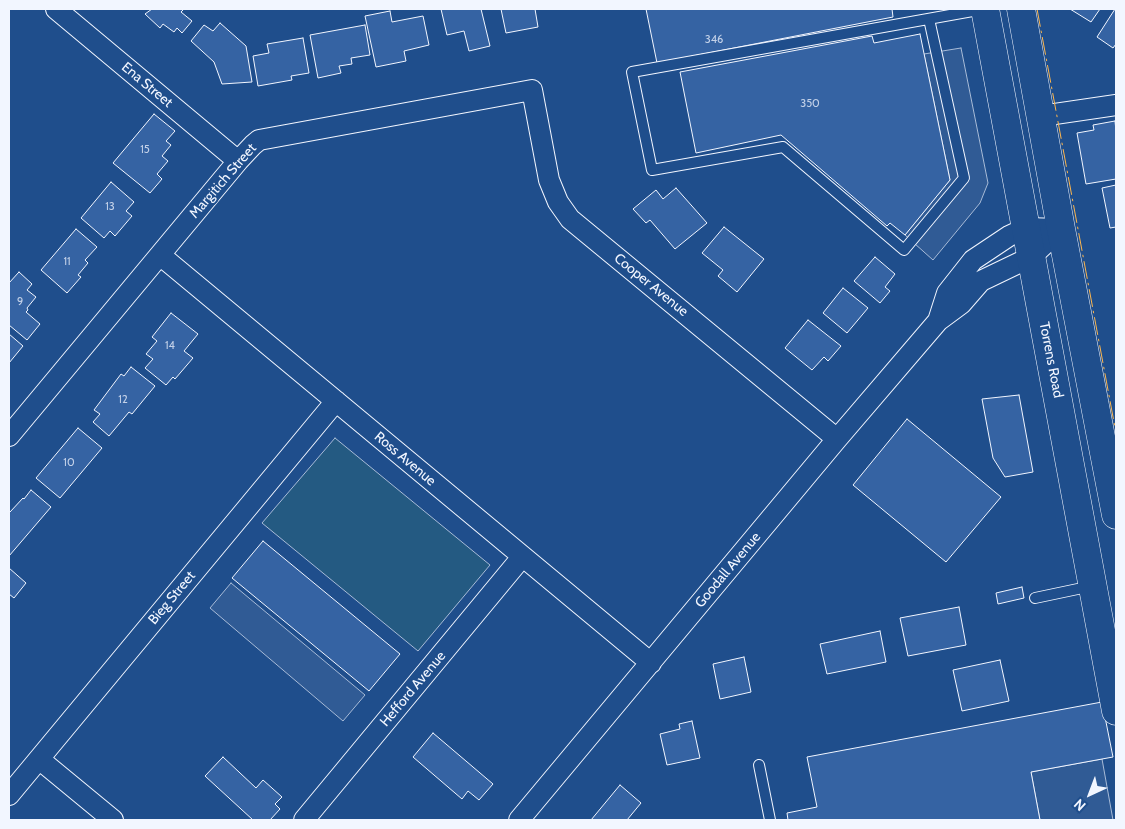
<!DOCTYPE html>
<html>
<head>
<meta charset="utf-8">
<style>
	body { margin:0 }
	#map { position:relative; width:1125px; height:829px; overflow:hidden; background:#1f4e8c; font-family:Cabin,sans-serif }
	canvas { display:block }
	.frame { position:absolute; inset:0; border:10px solid #f2f6ff; pointer-events:none }
	.north { position:absolute; left:1065px; top:769px; width:50px; height:50px; -webkit-text-stroke:4px #1f4e8c; paint-order:stroke; rotate:223deg; font-size:14px; font-weight:700; line-height:20px; text-align:center; color:#f2f6ff }
	.north::after { content:''; display:block; margin:auto; width:18px; height:22px; background:#f2f6ff; clip-path:polygon(50% 0,100% 100%,50% 72%,0 100%) }
</style>
</head>
<body>
<div id="map">
<canvas width="1125" height="829"></canvas>
<div class="frame"></div>
<div class="north">N</div>
</div>
<script>
const context = document.querySelector('canvas').getContext('2d');
context.lineJoin = 'round';
function fill(path, color) {
  context.fillStyle = color;
  context.fill(path, 'evenodd');
}
function poly(rows) {
  const path = new Path2D();
  for (const r of rows) {
    path.moveTo(r[0], r[1]);
    for (let i = 2; i < r.length; i += 2) path.lineTo(r[i], r[i + 1]);
  }
  return path;
}
function stroke(path, color, width, dash) {
  context.strokeStyle = color;
  context.lineWidth = width;
  context.lineCap = dash ? 'butt' : 'round';
  context.setLineDash(dash || []);
  context.stroke(path);
}
function drawText(font, color, halo, rows, align = 'center') {
  context.font = font + ' Cabin,sans-serif';
  context.lineWidth = 4;
  context.setLineDash([]);
  context.textBaseline = 'middle';
  context.strokeStyle = halo;
  context.fillStyle = color;
  for (const [text, x, y, turn = 0] of rows) {
    context.save();
    context.translate(x, y);
    context.rotate((+turn || 0) * Math.PI / 180);
    context.textAlign = isNaN(turn) ? turn : align;
    if (halo) context.strokeText(text, 0, 0);
    context.fillText(text, 0, 0);
    context.restore();
  }
}
const green = poly([
	[335,438,490,565,418,651,262,523,335,438]
]);
const parking = poly([
	[961,48,988,183,980,203,933,260,905,235,950,180,924,54,961,48],
	[231,583,365,695,343,721,210,608,231,583],
	[1102,759,1113,820,1040,820,1031,772,1102,759]
]);
const building = poly([
	[152,9,184,9,181,12,192,21,182,33,177,28,174,32,163,24,160,28,145,14,152,9],
	[441,9,481,9,490,46,469,51,464,31,447,35,441,9],
	[501,9,535,9,538,27,506,33,501,9],
	[646,9,892,9,893,17,657,63,646,9],
	[1070,9,1100,9,1091,22,1070,9],
	[1115,9,1116,9,1116,44,1113,48,1097,37,1115,9],
	[390,11,392,22,423,16,429,45,404,51,406,61,376,67,365,16,390,11],
	[220,23,246,46,252,82,222,84,214,62,191,41,204,25,213,31,220,23],
	[365,25,370,55,351,58,352,64,339,66,341,73,318,78,310,35,365,25],
	[920,34,950,180,905,235,890,223,887,226,781,135,696,153,680,72,872,36,874,43,920,34],
	[303,38,309,73,291,76,292,80,258,86,253,56,269,53,267,44,303,38],
	[154,114,175,131,166,141,171,145,162,156,168,161,157,174,162,179,150,193,113,163,154,114],
	[1115,121,1116,131,1116,179,1086,184,1077,133,1094,130,1093,125,1115,121],
	[111,182,134,202,126,211,132,216,115,236,110,231,104,238,81,218,111,182],
	[1116,185,1116,227,1110,228,1102,188,1116,185],
	[676,188,707,223,675,249,650,220,646,223,633,209,656,190,663,199,676,188],
	[724,227,764,259,737,292,718,276,723,270,702,253,724,227],
	[76,229,97,247,85,260,88,263,78,275,81,277,67,293,41,270,76,229],
	[875,257,895,274,885,287,890,291,880,303,854,281,875,257],
	[19,272,32,284,27,290,36,297,27,308,28,310,26,312,40,324,27,340,9,325,9,283,19,272],
	[843,288,868,308,847,333,823,313,843,288],
	[171,313,198,334,184,351,193,358,175,379,173,377,166,385,145,368,153,359,146,354,157,341,152,337,171,313],
	[808,320,841,346,828,361,824,357,812,370,785,348,808,320],
	[9,334,23,346,9,363,9,334],
	[131,367,155,386,132,414,129,412,109,436,93,422,100,414,94,410,121,374,124,376,131,367],
	[1019,395,1033,472,1005,477,993,458,982,399,1019,395],
	[907,419,1001,497,946,562,853,485,907,419],
	[78,428,102,448,60,498,36,478,78,428],
	[31,490,51,507,9,556,9,511,10,512,23,498,24,499,31,490],
	[263,541,400,654,369,691,232,578,263,541],
	[9,568,26,583,14,598,9,594,9,568],
	[1022,587,1024,598,998,604,996,593,1022,587],
	[959,607,966,645,908,656,900,618,959,607],
	[880,631,886,662,827,674,820,644,880,631],
	[744,657,751,692,720,699,713,664,744,657],
	[1000,660,1009,701,962,711,953,670,1000,660],
	[1102,702,1113,757,1031,772,1040,820,788,820,787,813,817,807,807,757,1102,702],
	[692,721,700,758,667,765,660,734,680,729,679,724,692,721],
	[433,733,493,784,479,800,468,791,462,799,413,757,433,733],
	[223,757,256,788,263,780,282,797,275,804,280,809,270,820,253,820,205,776,223,757],
	[620,785,641,803,627,820,591,820,620,785]
]);
const service = poly([
	[929,19,964,178,904,250,783,147,652,170,632,72,967,12,984,9],
	[1035,598,1092,586],
	[759,765,770,820]
]);
const minor = poly([
	[56,9,238,161],
	[1041,116,1116,105],
	[160,255,651,663],
	[938,321,947,293,973,260,1009,236,1026,228,1061,229],
	[9,436,238,161,253,145,259,140,532,90,549,180,558,202,570,219,837,439],
	[39,759,113,820],
	[9,795,336,401],
	[304,820,522,557],
	[519,820,837,439,938,321,961,304,981,281,1031,257,1061,229]
]);
const secondary = poly([
	[985,9,1116,711],
	[1021,9,1061,229,1116,515]
]);
const power = poly([
	[1037,9,1116,433]
]);
const numberNames = [
	["346",714,40],
	["350",810,104],
	["15",145,150],
	["13",110,207],
	["11",67,262],
	["9",20,302],
	["14",170,346],
	["12",123,400],
	["10",69,463]
];
const streetNames = [
	["Ena Street",147,85,40],
	["Margitich Street",223,181,-49],
	["Cooper Avenue",651,285,39],
	["Torrens Road",1051,360,79],
	["Ross Avenue",405,459,40],
	["Goodall Avenue",728,570,-50],
	["Bieg Street",172,598,-50],
	["Hefford Avenue",413,689,-50]
];
fill(green, '#245a82');
stroke(green, '#a8bbd7', 1);
fill(parking, '#305b95');
stroke(parking, '#a8bbd7', 1);
fill(building, '#3563a3');
stroke(building, '#f2f6ff', 1);
stroke(service, '#f2f6ff', 12);
stroke(minor, '#f2f6ff', 22);
stroke(secondary, '#f2f6ff', 29);
stroke(service, '#1f4e8c', 10);
stroke(minor, '#1f4e8c', 20);
stroke(secondary, '#1f4e8c', 28);
stroke(power, '#ffb74d', 1, [18, 4, 2.5, 4]);
drawText('11px', '#c3d1e8', null, numberNames);
drawText('14px', '#f2f6ff', '#1f4e8c', streetNames);
</script>
</body>
</html>
